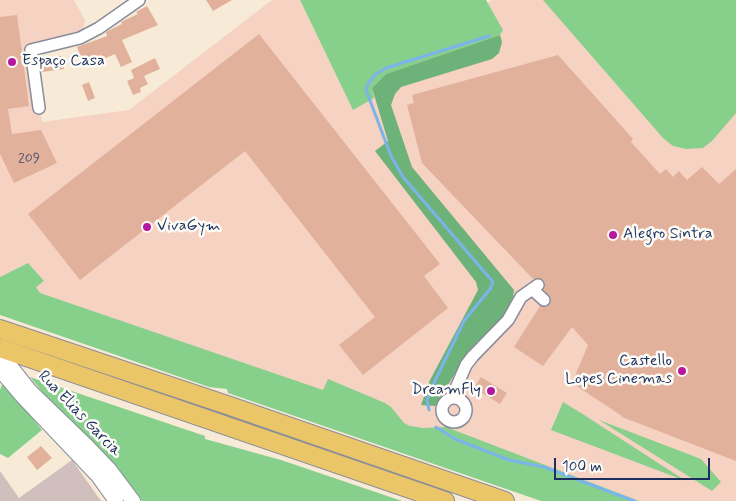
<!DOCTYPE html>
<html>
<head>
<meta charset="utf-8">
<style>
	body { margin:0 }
	#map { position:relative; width:736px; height:501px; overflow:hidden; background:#f7ead7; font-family:Mynerve,sans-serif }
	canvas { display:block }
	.scale { position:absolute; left:554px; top:458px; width:156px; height:22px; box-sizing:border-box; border:2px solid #1b2f5e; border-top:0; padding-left:6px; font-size:15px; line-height:18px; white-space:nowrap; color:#1b2f5e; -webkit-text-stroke:4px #fdfcf7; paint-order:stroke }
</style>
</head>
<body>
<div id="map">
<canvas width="736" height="501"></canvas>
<div class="scale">100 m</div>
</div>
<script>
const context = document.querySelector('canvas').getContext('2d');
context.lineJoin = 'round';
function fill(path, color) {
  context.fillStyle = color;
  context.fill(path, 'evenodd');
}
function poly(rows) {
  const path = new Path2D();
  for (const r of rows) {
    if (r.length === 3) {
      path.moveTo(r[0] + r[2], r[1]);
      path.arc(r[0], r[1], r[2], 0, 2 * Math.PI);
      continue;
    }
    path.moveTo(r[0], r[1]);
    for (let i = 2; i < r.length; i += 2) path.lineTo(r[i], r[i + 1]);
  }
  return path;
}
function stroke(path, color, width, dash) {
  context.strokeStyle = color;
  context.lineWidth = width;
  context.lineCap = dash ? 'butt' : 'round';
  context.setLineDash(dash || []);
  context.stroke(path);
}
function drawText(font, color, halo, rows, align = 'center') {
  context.font = font + ' Mynerve,sans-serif';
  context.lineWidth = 5;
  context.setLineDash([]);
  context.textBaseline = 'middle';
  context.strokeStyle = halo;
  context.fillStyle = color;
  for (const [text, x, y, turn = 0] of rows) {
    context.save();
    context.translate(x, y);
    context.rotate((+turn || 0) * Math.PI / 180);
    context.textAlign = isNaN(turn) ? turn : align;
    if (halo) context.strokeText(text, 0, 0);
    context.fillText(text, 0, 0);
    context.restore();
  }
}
const built = poly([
	[0,0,74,0,85,20,83,32,27,47,42,122,129,110,272,0,300,0,347,97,492,0,569,0,736,93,736,501,587,501,0,299]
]);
const industrial = poly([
	[72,460,101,501,0,501,0,471,19,498]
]);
const green = poly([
	[300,0,486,0,503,30,500,35,386,74,372,88,374,98,353,110],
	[543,0,736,0,736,113,712,141,703,148,686,149,673,146,663,138],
	[28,263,44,281,36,287,40,293,323,390,328,379,385,403,391,407,404,423,410,426,423,428,446,427,639,501,541,501,228,393,227,389,209,387,0,315,0,277],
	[30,377,205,436,205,439,281,460,402,501,142,501,99,448,48,399],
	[3,382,42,430,8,458,0,454,0,390],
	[563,402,581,413,686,481,551,430],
	[599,420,701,459,721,482,712,491]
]);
const forest = poly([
	[500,35,502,42,499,53,492,59,401,87,395,94,391,105,412,167,514,290,513,297,502,318,483,337,462,362,435,406,421,405,430,380,478,290,476,282,375,151,388,141,372,88,386,74]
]);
const stream = poly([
	[429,410,427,400,433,385,464,321,490,289,493,282,403,177,391,156,366,90,369,82,376,74,386,68,489,36],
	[436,427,455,439,509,460,544,467,634,501]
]);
const building = poly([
	[206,0,232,0,213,11],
	[147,6,158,25,122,40,132,62,121,67,115,54,90,65,89,64,84,66,77,47,107,36,106,32,122,24,121,22,138,14,136,12],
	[17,15,29,106,8,109,12,134,41,130,57,163,14,183,0,154,0,17],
	[259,34,440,264,424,276,448,308,363,375,339,345,375,317,245,151,80,280,28,214],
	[558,55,633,139,631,142,660,174,666,169,673,177,679,171,687,180,702,167,719,184,736,169,736,461,622,417,622,416,572,383,588,345,572,327,543,366,514,347,540,306,547,307,551,302,551,297,544,290,545,285,544,281,538,278,533,279,422,163,407,105,414,103,412,95],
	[62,56,64,69,42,72,40,59],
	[155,58,160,69,144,76,148,84,140,88,141,92,133,95,127,81,134,78,131,70],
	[89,82,95,98,88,101,82,85],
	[481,377,507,393,500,404,474,388],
	[41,446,52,458,37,470,27,457]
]);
const minor = poly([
	[39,108,31,50,80,38,99,28,139,0],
	[532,289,544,300],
	[456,388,466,365,473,356,508,320,521,297,538,285],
	[454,410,12]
]);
const tertiary = poly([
	[0,353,30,391,87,446,109,469,133,501],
	[0,370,23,397,98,476,116,501]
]);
const trunk = poly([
	[0,329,230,406,505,501],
	[0,348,445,501]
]);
const markers = [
	[12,62,5,"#b5179e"],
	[147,227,5,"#b5179e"],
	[613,235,5,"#b5179e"],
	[682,371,5,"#b5179e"],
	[491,391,5,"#b5179e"]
];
const numberNames = [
	["209",29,159]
];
const poiNames = [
	["Espaço Casa",22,62],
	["VivaGym",157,227],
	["Alegro Sintra",623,235],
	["Castello",672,362,"right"],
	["Lopes Cinemas",672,380,"right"],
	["DreamFly",481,391,"right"]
];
const streetNames = [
	["Rua Elias Garcia",79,414,46]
];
fill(built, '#f5d2c2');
fill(industrial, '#d1bfbd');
fill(green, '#87d08c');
fill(forest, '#6db278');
stroke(stream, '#7ab4ea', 3);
fill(building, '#e2b19c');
stroke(minor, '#898c9a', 14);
stroke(tertiary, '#898c9a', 16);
stroke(trunk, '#898c9a', 20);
stroke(minor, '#fff', 11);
stroke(tertiary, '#fff', 14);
stroke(trunk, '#eac669', 18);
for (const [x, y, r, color] of markers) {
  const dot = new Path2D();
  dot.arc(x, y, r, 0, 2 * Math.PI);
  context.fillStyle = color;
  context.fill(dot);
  stroke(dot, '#fdfcf7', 2);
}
drawText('14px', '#4d506e', null, numberNames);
drawText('16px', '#1b2f5e', '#fdfcf7', poiNames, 'left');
drawText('16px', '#1b2f5e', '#fdfcf7', streetNames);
</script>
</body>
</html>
